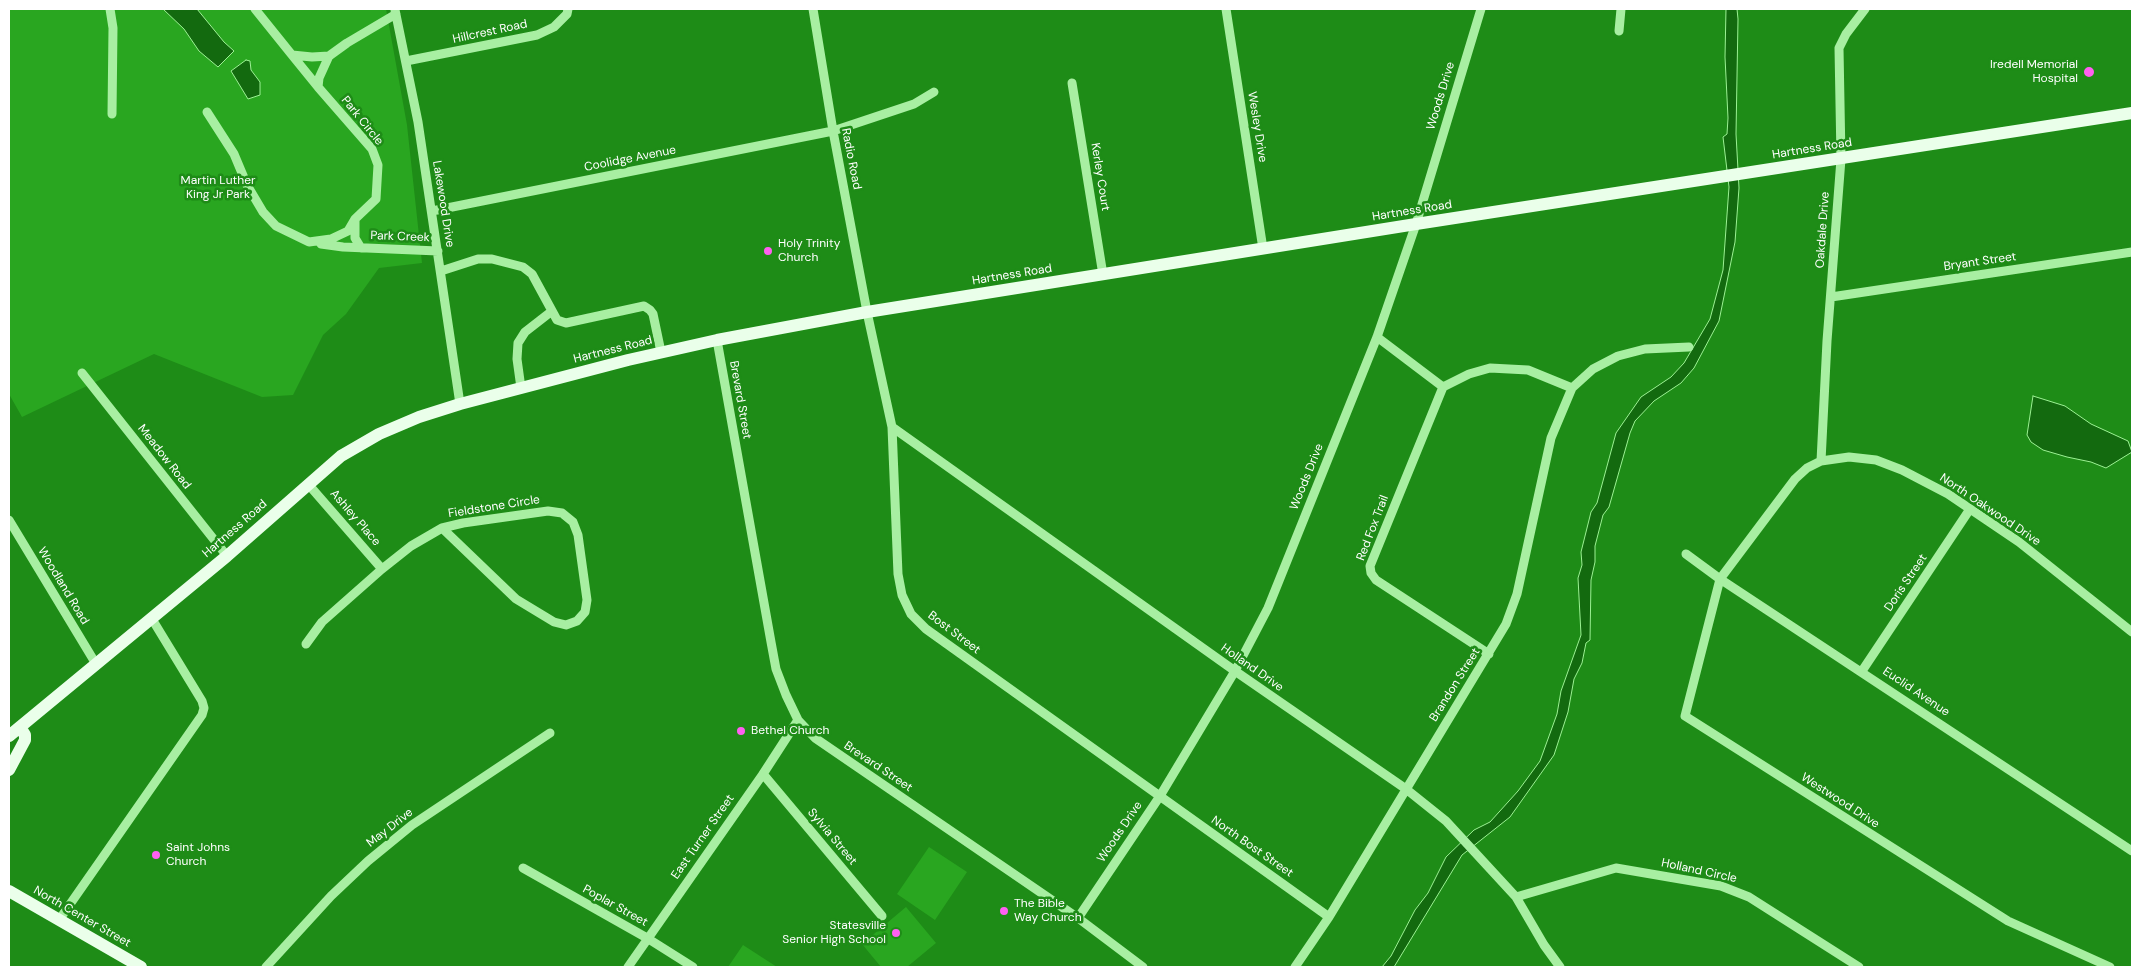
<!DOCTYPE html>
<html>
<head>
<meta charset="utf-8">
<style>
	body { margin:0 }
	#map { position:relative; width:2141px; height:976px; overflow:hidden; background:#1e8c17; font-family:"DM Sans",sans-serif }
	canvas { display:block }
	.frame { position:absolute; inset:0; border:10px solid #fff; pointer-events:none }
</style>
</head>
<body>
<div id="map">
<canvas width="2141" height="976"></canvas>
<div class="frame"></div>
</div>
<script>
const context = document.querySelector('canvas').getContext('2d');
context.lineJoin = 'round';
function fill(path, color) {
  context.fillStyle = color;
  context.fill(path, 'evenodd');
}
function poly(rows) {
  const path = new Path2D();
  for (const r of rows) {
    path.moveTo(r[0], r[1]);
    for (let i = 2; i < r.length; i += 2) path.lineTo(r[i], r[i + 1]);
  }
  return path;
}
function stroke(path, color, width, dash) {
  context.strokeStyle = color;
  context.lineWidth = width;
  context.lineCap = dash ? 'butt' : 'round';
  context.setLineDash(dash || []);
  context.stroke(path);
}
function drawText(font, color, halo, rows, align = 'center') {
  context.font = font + ' "DM Sans",sans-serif';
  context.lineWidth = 5;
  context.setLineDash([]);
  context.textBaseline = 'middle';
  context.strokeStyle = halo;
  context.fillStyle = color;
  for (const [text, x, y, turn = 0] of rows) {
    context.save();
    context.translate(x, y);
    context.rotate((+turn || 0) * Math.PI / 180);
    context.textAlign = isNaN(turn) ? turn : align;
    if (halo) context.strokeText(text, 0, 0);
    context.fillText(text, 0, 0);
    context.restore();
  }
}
const green = poly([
	[9,9,386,9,407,125,422,263,379,268,346,314,323,335,293,395,262,397,154,354,22,417,9,394],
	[929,847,967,872,935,920,897,894],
	[906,907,936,943,907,967,881,967,862,944],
	[743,945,777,967,728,967]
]);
const water = poly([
	[163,9,197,9,224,42,234,51,218,67,199,51,184,29,163,9],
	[1726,9,1737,9,1738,19,1736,134,1739,188,1735,242,1719,321,1694,368,1681,383,1654,401,1635,421,1630,433,1609,507,1603,515,1595,546,1595,562,1591,580,1590,640,1586,643,1582,663,1574,679,1568,712,1554,755,1510,817,1462,855,1394,967,1382,967,1391,956,1415,910,1428,893,1446,857,1474,830,1490,822,1518,791,1540,761,1557,714,1561,691,1581,635,1578,578,1582,565,1581,552,1591,512,1597,503,1616,433,1641,397,1671,377,1684,363,1710,319,1723,270,1729,187,1723,137,1727,134,1728,118,1725,57,1726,9],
	[246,60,250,61,251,70,260,82,260,95,248,99,231,71,246,60],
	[2033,396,2065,406,2091,424,2128,441,2132,452,2106,468,2091,462,2067,457,2043,450,2031,442,2027,435,2033,396]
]);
const minor = poly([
	[110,9,113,28,112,114],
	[255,9,292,55,312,57,329,56],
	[813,9,833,131,867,312,892,427,898,574,902,595,911,614,926,629,1329,917],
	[1226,9,1263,249],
	[395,10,418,122,460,404],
	[1619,31,1621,9],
	[292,55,318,87],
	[406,61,537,35,554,27,567,14,568,9],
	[1072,83,1103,275],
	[207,112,234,154,247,185,263,212,276,226,309,242,331,239,348,231,355,219,376,199,378,165,372,149,318,87,319,78,329,56,347,43,396,14],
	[432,211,833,131,914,104,934,92],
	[355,220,355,238,361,248],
	[321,244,343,247,438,251],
	[441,271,478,259,492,259,523,267,532,274,557,320,566,323,644,306,650,310,653,314,661,352],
	[1831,297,2132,252],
	[1377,337,1443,387,1469,374,1490,368,1528,370,1572,388,1593,369,1618,356,1645,349,1689,347],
	[717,340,771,642,776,669,786,695,798,720,815,738,1078,918,1143,967],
	[82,373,227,556],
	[1443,387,1370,566,1371,573,1376,580,1489,654],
	[521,388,517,359,518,343,525,332,552,311],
	[892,427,1235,671,1406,789,1446,821,1516,897,1544,945,1560,967],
	[1821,461,1827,341,1841,159,1839,48,1846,34,1865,9],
	[308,484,382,569],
	[548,511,562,513,573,522,578,535,587,600,585,612,577,621,566,625,554,622,516,599,442,528,463,523,548,511],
	[9,520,96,664],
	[1686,554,1720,579,2132,851],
	[306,644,322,622,382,569,411,546,442,528],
	[1862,671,1970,509],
	[763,774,882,916],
	[523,868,647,938,693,967],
	[1516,897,1616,868,1721,886,1749,897,1859,967],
	[1078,918,1160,796,1235,671,1268,608,1377,337,1416,224,1481,9],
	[59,920,202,715,204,708,202,701,152,619],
	[266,967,331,896,368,861,412,825,550,733],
	[628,967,763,774,798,720],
	[1295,967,1329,917,1506,624,1517,594,1551,438,1572,388],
	[2110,967,2008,921,1685,716,1720,579,1795,479,1807,468,1821,461,1849,457,1876,460,1902,470,1948,494,2019,542,2132,632]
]);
const major = poly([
	[9,736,227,556,341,456,379,434,419,417,460,404,628,360,717,340,867,312,1416,224,2132,113],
	[9,770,25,740,25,735,20,727],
	[9,891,141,967]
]);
const markers = [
	[2089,72,6,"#ff60f1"],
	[768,251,5,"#ff60f1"],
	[741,731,5,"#ff60f1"],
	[156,855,5,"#ff60f1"],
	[1004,911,5,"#ff60f1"],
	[896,933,5,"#ff60f1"]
];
const streetNames = [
	["Hillcrest Road",490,32,-12],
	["Woods Drive",1441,96,-73],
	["Park Circle",362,121,51],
	["Wesley Drive",1257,127,81],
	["Hartness Road",1812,149,-9],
	["Coolidge Avenue",630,159,-11],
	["Radio Road",851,159,79],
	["Kerley Court",1100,177,81],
	["Lakewood Drive",443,204,81],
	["Hartness Road",1412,211,-9],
	["Oakdale Drive",1823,230,-86],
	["Park Creek",400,237,2],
	["Bryant Street",1980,262,-8],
	["Hartness Road",1012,275,-9],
	["Hartness Road",613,350,-14],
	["Brevard Street",740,400,80],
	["Meadow Road",164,457,52],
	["Woods Drive",1307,477,-68],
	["Fieldstone Circle",494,507,-9],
	["North Oakwood Drive",1990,510,34],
	["Ashley Place",355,518,49],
	["Red Fox Trail",1373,528,-69],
	["Hartness Road",235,529,-41],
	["Doris Street",1906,583,-56],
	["Woodland Road",63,586,59],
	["Bost Street",954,633,37],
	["Holland Drive",1252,668,35],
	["Brandon Street",1455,685,-58],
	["Euclid Avenue",1916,692,34],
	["Brevard Street",878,767,34],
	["Westwood Drive",1840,801,33],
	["May Drive",390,828,-38],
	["Woods Drive",1120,832,-56],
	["East Turner Street",703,837,-55],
	["Sylvia Street",832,837,50],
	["North Bost Street",1252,847,35],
	["Holland Circle",1699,871,12],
	["Poplar Street",615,906,29],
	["North Center Street",82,917,30]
];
const poiNames = [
	["Iredell Memorial",2078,65,"right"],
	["Hospital",2078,79,"right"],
	["Holy Trinity",778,244],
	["Church",778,258],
	["Bethel Church",751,731],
	["Saint Johns",166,848],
	["Church",166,862],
	["The Bible",1014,904],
	["Way Church",1014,918],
	["Statesville",886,926,"right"],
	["Senior High School",886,940,"right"]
];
const parkNames = [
	["Martin Luther",218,181],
	["King Jr Park",218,195]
];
fill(green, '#29a620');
fill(water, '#136a0f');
stroke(water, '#9cf194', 1);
stroke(minor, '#a8efa2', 9);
stroke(major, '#eaffea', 12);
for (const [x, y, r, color] of markers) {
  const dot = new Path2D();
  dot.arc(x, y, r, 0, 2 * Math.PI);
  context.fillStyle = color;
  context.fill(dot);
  stroke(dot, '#1e8c17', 2);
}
drawText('12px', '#fff', '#1e8c17', streetNames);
drawText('12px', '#fff', '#1e8c17', poiNames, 'left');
drawText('12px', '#fff', '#1e8c17', parkNames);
</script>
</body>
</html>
